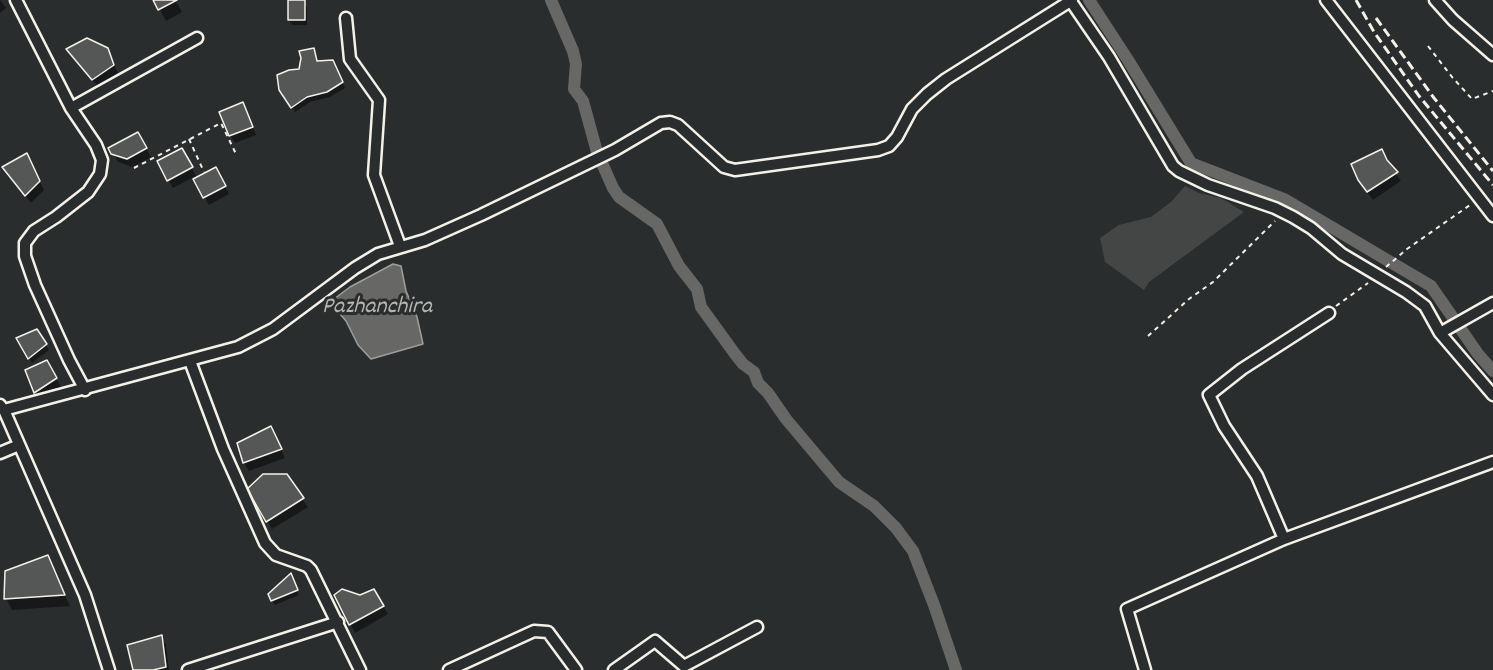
<!DOCTYPE html>
<html>
<head>
<meta charset="utf-8">
<style>
	body { margin:0 }
	canvas { display:block; background:#2a2d2e }
</style>
</head>
<body>
<canvas width="1493" height="670"></canvas>
<script>
const context = document.querySelector('canvas').getContext('2d');
context.lineJoin = 'round';
function fill(path, color) {
  context.fillStyle = color;
  context.fill(path, 'evenodd');
}
function poly(rows) {
  const path = new Path2D();
  for (const r of rows) {
    path.moveTo(r[0], r[1]);
    for (let i = 2; i < r.length; i += 2) path.lineTo(r[i], r[i + 1]);
  }
  return path;
}
function stroke(path, color, width, dash) {
  context.strokeStyle = color;
  context.lineWidth = width;
  context.lineCap = dash ? 'butt' : 'round';
  context.setLineDash(dash || []);
  context.stroke(path);
}
function drawText(font, color, halo, rows, align = 'center') {
  context.font = font + ' Dekko,sans-serif';
  context.lineWidth = 6;
  context.setLineDash([]);
  context.textBaseline = 'middle';
  context.strokeStyle = halo;
  context.fillStyle = color;
  for (const [text, x, y, turn = 0] of rows) {
    context.save();
    context.translate(x, y);
    context.rotate((+turn || 0) * Math.PI / 180);
    context.textAlign = isNaN(turn) ? turn : align;
    if (halo) context.strokeText(text, 0, 0);
    context.fillText(text, 0, 0);
    context.restore();
  }
}
const green = poly([
	[1185,186,1199,193,1221,198,1244,212,1149,282,1144,290,1105,262,1100,238,1119,225,1151,217,1171,202]
]);
const water = poly([
	[393,264,401,266,406,291,417,317,423,344,371,359,358,345,346,321,330,302,350,287,393,264]
]);
const shadow = poly([
	[0,0,6,8,0,13],
	[155,0,175,0,182,12,166,21],
	[304,2,307,7,307,25,292,25,289,20],
	[68,49,107,49,118,73,98,87],
	[313,50,318,63,336,67,345,88,330,97,310,102,295,112,281,89,300,70],
	[247,113,256,135,235,143,230,135],
	[138,134,151,157,132,167,118,162,110,148],
	[182,150,197,178,215,169,229,194,209,205,194,177,173,188,159,162],
	[31,163,44,190,31,203,9,176],
	[1388,163,1401,181,1373,200,1364,188],
	[36,331,49,350,32,363,18,339],
	[46,362,61,387,40,400,35,392],
	[275,437,285,458,249,471,244,463,239,444],
	[286,475,308,507,272,529,249,489],
	[47,557,70,606,12,610,6,598],
	[293,580,299,595,275,605,272,600],
	[374,591,388,614,355,633,336,596,360,597],
	[161,637,166,645,169,670,135,670]
]);
const canal = poly([
	[551,0,573,51,576,64,574,89,583,101,597,152,613,188,619,197,657,224,679,266,697,289,701,307,735,354,743,364,754,372,758,383,768,393,786,419,839,482,874,506,896,528,913,551,934,605,956,670],
	[1089,0,1128,60,1191,163,1284,199,1431,286,1478,354,1493,371]
]);
const building = poly([
	[153,0,177,0,158,10,153,0],
	[288,0,305,0,305,20,288,20,288,0],
	[87,38,108,48,114,65,92,80,66,49,87,38],
	[314,48,317,61,333,60,343,82,327,92,307,97,291,108,279,90,277,75,289,70,299,69,301,58,299,51,314,48],
	[243,102,253,127,229,136,219,112,243,102],
	[138,132,147,148,127,159,111,154,108,148,138,132],
	[182,148,193,167,167,181,157,161,182,148],
	[1382,149,1387,160,1398,172,1367,192,1358,180,1351,164,1382,149],
	[27,153,40,181,25,196,2,167,27,153],
	[216,167,226,186,203,198,193,179,216,167],
	[37,329,47,344,28,359,16,338,37,329],
	[47,360,57,378,34,393,25,370,47,360],
	[271,426,282,449,243,463,237,443,271,426],
	[263,474,287,474,304,498,266,522,247,489,263,474],
	[48,555,65,595,4,599,5,571,48,555],
	[291,573,298,590,271,601,268,594,291,573],
	[342,589,360,595,374,589,384,606,349,625,334,595,342,589],
	[162,635,166,667,153,670,133,670,127,645,162,635]
]);
const path = poly([
	[1428,46,1452,77,1472,99,1493,91],
	[189,139,204,172],
	[134,168,221,123,236,154],
	[1386,267,1407,249,1470,205],
	[1336,306,1368,283],
	[1148,336,1189,299,1213,282,1275,221]
]);
const minor = poly([
	[16,0,71,108,96,145,102,160,100,174,88,192,56,217,34,231,25,243,25,256,35,285,69,360,85,390],
	[1070,0,1109,57,1173,166,1179,171,1208,185,1275,208,1293,217,1311,228,1342,254,1406,292,1425,306,1440,333,1493,395],
	[1326,0,1493,216],
	[1435,0,1453,20,1493,55],
	[346,18,350,59,379,100,374,175,400,246],
	[71,108,197,38],
	[1440,333,1493,303],
	[190,361,223,449,265,543,276,555,307,566,311,570,360,670],
	[0,405,4,410,238,347,273,329,355,268,378,254,425,240,481,215,615,150,661,123,670,122,678,125,724,167,735,170,878,150,889,146,897,137,912,109,927,94,946,79,1072,0],
	[4,410,85,595,109,670],
	[0,453,19,445],
	[1284,539,1257,476,1224,426,1209,395,1242,369,1329,313],
	[188,670,338,622],
	[449,670,534,631,548,632,576,670],
	[614,670,655,641,684,666,757,627],
	[1145,670,1127,609,1284,539,1493,462]
]);
const rail = poly([
	[1356,0,1374,32,1419,96,1493,185],
	[1376,18,1434,98,1493,171]
]);
const waterNames = [
	["Pazhanchira",377,309]
];
fill(green, '#444645');
fill(water, '#676866');
stroke(water, '#9f9f9a', 1.5);
fill(shadow, '#0007');
stroke(canal, '#676866', 12);
fill(building, '#555756');
stroke(building, '#f4f1e8', 1.5);
stroke(minor, '#f4f1e8', 15);
stroke(path, '#f4f1e8', 2, [4.5, 4.5]);
stroke(minor, '#2a2d2e', 10);
stroke(rail, '#f4f1e8', 3, [9, 4.5]);
drawText('italic 24px', '#b5b3ae', '#2a2d2e', waterNames);
</script>
</body>
</html>
